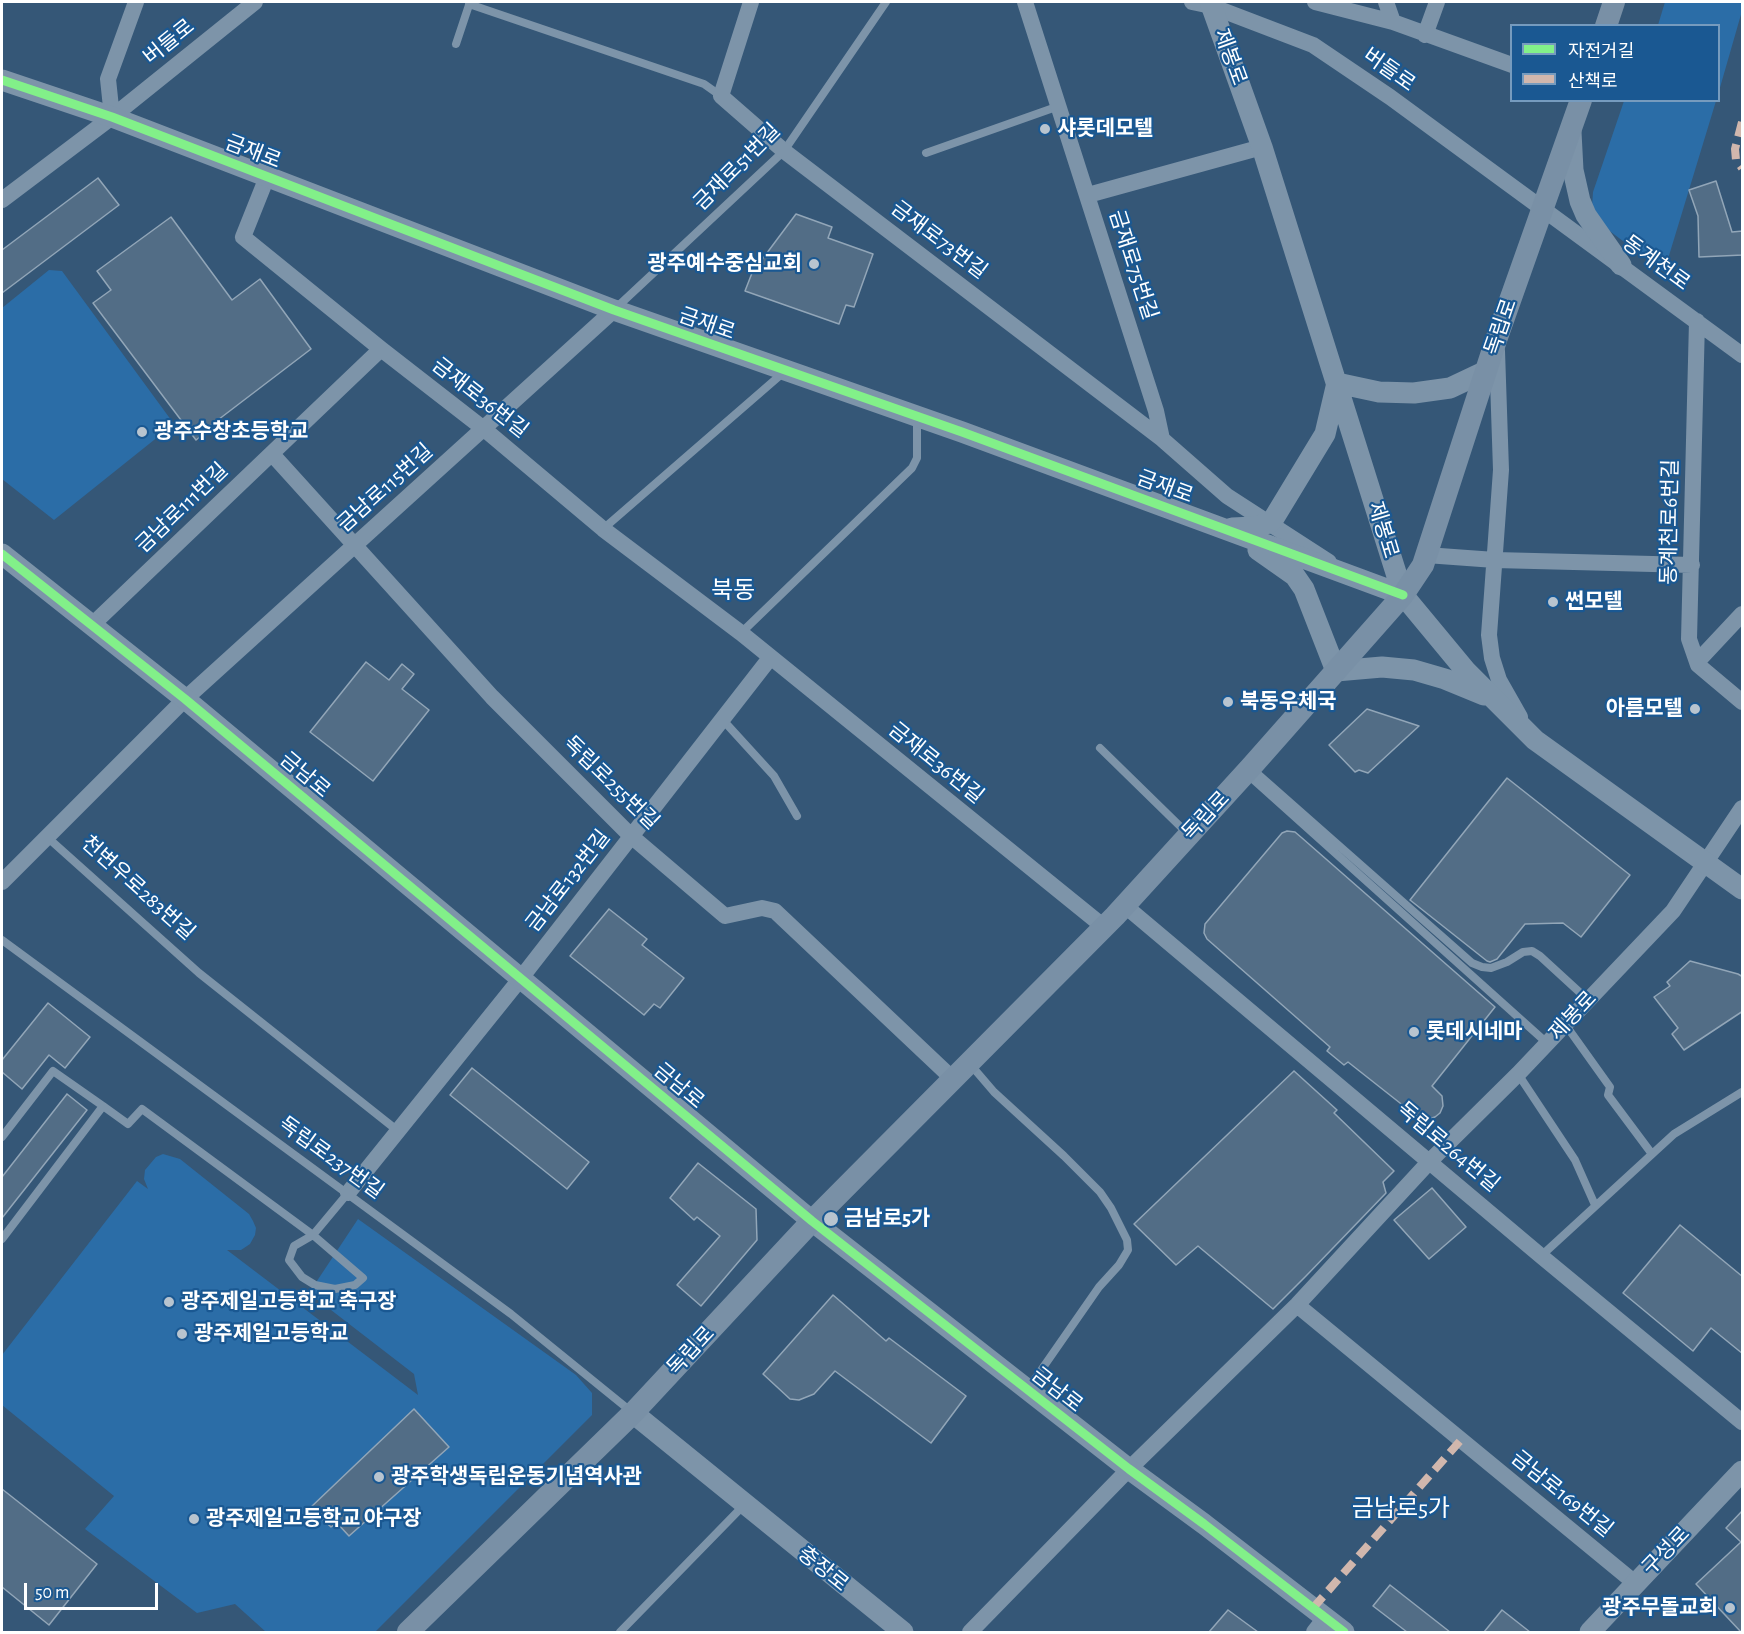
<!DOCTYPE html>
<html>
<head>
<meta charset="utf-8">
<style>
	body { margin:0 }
	#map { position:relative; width:1744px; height:1634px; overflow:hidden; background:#355777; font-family:"Alegreya Sans","Noto Sans KR",sans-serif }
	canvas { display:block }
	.frame { position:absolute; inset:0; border:3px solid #fff; pointer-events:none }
	.legend { position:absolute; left:1510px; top:24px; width:210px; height:78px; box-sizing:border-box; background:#1a5892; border:2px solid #769bbe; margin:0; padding:8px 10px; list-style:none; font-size:18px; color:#fff }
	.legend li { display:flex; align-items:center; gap:12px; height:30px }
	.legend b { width:30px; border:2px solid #769bbe }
	.scale { position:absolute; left:24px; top:1583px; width:134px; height:27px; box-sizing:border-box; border:3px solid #fff; border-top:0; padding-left:8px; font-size:18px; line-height:21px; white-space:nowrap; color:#fff; -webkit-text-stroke:4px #1a5892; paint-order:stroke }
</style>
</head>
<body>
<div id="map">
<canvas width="1744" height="1634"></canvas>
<div class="frame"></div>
<ul class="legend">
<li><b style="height:8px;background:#82f089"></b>자전거길</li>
<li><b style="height:8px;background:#d1b7ad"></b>산책로</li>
</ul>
<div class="scale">50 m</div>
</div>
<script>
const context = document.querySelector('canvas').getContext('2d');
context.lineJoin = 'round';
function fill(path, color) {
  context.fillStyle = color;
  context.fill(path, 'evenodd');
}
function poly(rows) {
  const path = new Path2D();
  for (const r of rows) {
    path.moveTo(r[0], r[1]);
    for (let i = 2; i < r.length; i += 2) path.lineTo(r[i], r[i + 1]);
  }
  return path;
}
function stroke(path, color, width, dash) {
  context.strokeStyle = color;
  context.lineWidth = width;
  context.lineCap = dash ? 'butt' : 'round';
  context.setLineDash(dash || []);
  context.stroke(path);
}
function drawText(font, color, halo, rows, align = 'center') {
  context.font = font + ' "Alegreya Sans","Noto Sans KR",sans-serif';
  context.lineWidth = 4.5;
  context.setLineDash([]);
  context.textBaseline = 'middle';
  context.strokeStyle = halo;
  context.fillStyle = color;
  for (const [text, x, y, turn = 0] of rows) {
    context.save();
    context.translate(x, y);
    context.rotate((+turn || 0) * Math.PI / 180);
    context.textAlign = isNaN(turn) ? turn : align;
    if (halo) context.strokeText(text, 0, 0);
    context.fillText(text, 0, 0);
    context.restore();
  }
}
const green = poly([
	[1665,2,1742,2,1742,11,1719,91,1718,26,1658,25],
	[1624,101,1716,101,1664,272,1607,229,1592,207,1593,192],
	[49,270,62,271,174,424,54,520,2,479,2,308],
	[163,1154,180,1159,249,1214,253,1221,256,1228,255,1235,250,1244,241,1250,227,1250,418,1395,414,1374,309,1293,358,1219,576,1375,592,1393,592,1415,375,1632,266,1632,235,1604,197,1613,85,1529,114,1496,2,1405,2,1355,137,1181,148,1189,144,1179,145,1170,156,1157]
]);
const building = poly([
	[98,178,119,205,2,293,2,250,98,178],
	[1716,181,1732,232,1743,231,1743,255,1699,257,1698,216,1689,190,1716,181],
	[796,214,832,227,828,238,873,254,854,307,846,305,839,324,745,291,752,273,796,214],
	[171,217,232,300,260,279,311,349,210,426,211,428,196,440,93,303,111,290,97,271,171,217],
	[366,662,389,680,402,664,414,674,402,689,429,710,373,781,310,732,366,662],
	[1367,709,1419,726,1368,773,1359,770,1355,772,1329,745,1367,709],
	[1507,778,1630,875,1581,937,1563,923,1525,924,1497,959,1490,962,1487,961,1410,900,1507,778],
	[1287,831,1295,832,1302,838,1495,1007,1432,1086,1442,1096,1443,1106,1440,1113,1435,1117,1425,1120,1419,1118,1348,1062,1344,1065,1327,1051,1330,1047,1207,939,1204,933,1205,924,1282,833,1287,831],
	[609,909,647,939,642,945,684,978,660,1008,654,1004,644,1015,570,956,609,909],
	[1690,961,1738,974,1743,977,1743,1011,1684,1050,1672,1034,1678,1028,1654,997,1670,986,1667,982,1690,961],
	[48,1003,90,1037,65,1068,49,1055,22,1089,2,1072,2,1060,48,1003],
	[472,1068,589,1162,567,1189,450,1095,472,1068],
	[1294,1071,1337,1110,1334,1113,1394,1171,1383,1182,1386,1193,1306,1276,1273,1309,1198,1246,1176,1265,1134,1224,1294,1071],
	[67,1094,87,1110,2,1218,2,1177,67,1094],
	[698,1163,756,1209,757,1240,701,1306,677,1285,720,1236,697,1217,694,1220,670,1198,698,1163],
	[1432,1188,1466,1227,1429,1259,1394,1220,1432,1188],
	[1680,1225,1743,1277,1743,1354,1711,1328,1693,1351,1623,1293,1680,1225],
	[833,1295,886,1341,889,1338,966,1396,931,1443,835,1371,814,1394,799,1400,790,1399,763,1374,833,1295],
	[414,1409,449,1447,349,1536,337,1523,331,1527,310,1508,414,1409],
	[2,1489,97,1564,49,1625,2,1587,2,1489],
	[1743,1510,1743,1632,1741,1632,1696,1584,1741,1542,1726,1528,1743,1510],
	[1390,1585,1450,1632,1407,1632,1373,1606,1390,1585],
	[1228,1610,1258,1632,1209,1632,1228,1610],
	[1502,1610,1530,1632,1484,1632,1502,1610]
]);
const service = poly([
	[469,4,704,84,721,96],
	[456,44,470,2],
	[926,153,1059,106],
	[616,308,784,151,886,2],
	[603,529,784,372],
	[741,633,912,468,917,458,917,416],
	[722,719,774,776,797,816],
	[1100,748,1189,835],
	[1251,768,1472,963,1482,967,1491,968,1507,962,1523,952,1532,951,1540,956,1588,1000],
	[1246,773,1547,1043],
	[47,837,199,973,398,1131],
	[2,940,511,1314,633,1413],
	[1565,1024,1610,1087,1608,1095,1652,1154],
	[970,1064,994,1092,1064,1156,1100,1192,1111,1208,1127,1240,1128,1250,1119,1265,1099,1287,1028,1389],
	[1518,1074,1575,1160,1595,1205],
	[2,1137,53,1071,103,1106],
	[313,1235,363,1278,355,1285,335,1289,315,1285,302,1277,289,1260,294,1246,313,1235],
	[2,1239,103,1106,128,1124,142,1109,313,1235,348,1193],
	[1541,1256,1674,1134,1742,1092],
	[620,1632,744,1505]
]);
const minor = poly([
	[751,2,721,96,784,151,1162,439,1227,496,1329,562],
	[1025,2,1156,411,1162,439],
	[1192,2,1211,6,1313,45,1390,97,1742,355],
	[1315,2,1393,22,1512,65],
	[1386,2,1393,22],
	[1425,35,1437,2],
	[112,117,108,79,136,2],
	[267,177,243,237,381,349,484,429,603,529,741,633,1104,927],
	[1088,195,1262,147],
	[2,200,112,117,255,2],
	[1697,321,1689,639,1698,665,1742,702],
	[1497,351,1501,470,1489,635,1492,658,1499,680,1520,717],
	[272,454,492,697,631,836,725,916,762,908,775,911,954,1080],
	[1426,555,1495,560,1692,565],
	[92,625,381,349],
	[1697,662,1742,614],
	[2,882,185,699,614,310],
	[1124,905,1541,1256,1742,1422],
	[348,1193,521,978,770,658],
	[1297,1305,1635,1583],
	[970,1632,1129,1469,1297,1305,1430,1161,1518,1074,1673,911,1742,808],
	[1314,1632,1325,1618]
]);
const tertiary = poly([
	[1210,2,1262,147,1403,595,1466,671,1535,740,1742,889],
	[2,80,112,117,614,310,962,432,1403,595],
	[1571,132,1573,170,1580,201,1586,215,1621,265],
	[1232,528,1254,527,1269,523,1274,518,1325,434,1337,383,1379,392,1414,393,1450,388,1486,371],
	[1258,550,1295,576,1304,589,1336,671,1382,667,1414,670,1445,679,1484,695],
	[2,554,185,699,812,1221,1129,1469,1204,1524,1344,1632],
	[633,1413,903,1632],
	[1590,1632,1742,1471]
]);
const secondary = poly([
	[1606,26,1614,2],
	[408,1632,633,1413,812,1221,1115,916,1251,767,1403,595,1423,565,1496,340,1581,100]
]);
const quiet = poly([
	[1742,122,1735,149,1736,160,1742,168],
	[1313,1608,1460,1441]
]);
const cycleway = poly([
	[2,80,112,117,614,310,962,432,1403,595],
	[2,554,185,699,812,1221,1129,1469,1204,1524,1344,1632]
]);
const markers = [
	[1045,129,6,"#b8c4cf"],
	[814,264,6,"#b8c4cf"],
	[142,432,6,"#b8c4cf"],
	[1553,602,6,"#b8c4cf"],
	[1228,702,6,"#b8c4cf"],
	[1695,709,6,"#b8c4cf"],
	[1414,1032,6,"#b8c4cf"],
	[831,1219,8,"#b8c4cf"],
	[169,1302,6,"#b8c4cf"],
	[182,1334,6,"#b8c4cf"],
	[379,1477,6,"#b8c4cf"],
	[194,1519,6,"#b8c4cf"],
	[1730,1608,6,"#b8c4cf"]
];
const streetNames = [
	["버들로",169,42,-39],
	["제봉로",1230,57,70],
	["버들로",1389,70,35],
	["금재로",253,152,21],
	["금재로51번길",737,167,-45],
	["금재로73번길",939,240,37],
	["동계천로",1656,263,36],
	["금재로75번길",1133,265,72],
	["금재로",707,324,19],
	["독립로",1501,327,-71],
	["금재로36번길",480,398,38],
	["금재로",1165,487,20],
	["금남로115번길",385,488,-42],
	["금남로111번길",182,508,-44],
	["동계천로6번길",1670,522,-89],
	["제봉로",1383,530,73],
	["금재로36번길",936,763,39],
	["금남로",305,775,40],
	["독립로255번길",611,783,44],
	["독립로",1206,816,-47],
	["금남로132번길",568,881,-52],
	["천변우로283번길",138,888,42],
	["제봉로",1573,1016,-47],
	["금남로",679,1086,40],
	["독립로264번길",1448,1147,40],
	["독립로237번길",331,1158,36],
	["독립로",691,1351,-47],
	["금남로",1057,1390,38],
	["금남로169번길",1562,1494,39],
	["구성로",1666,1551,-46],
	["충장로",823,1569,39]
];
const poiNames = [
	["샤롯데모텔",1057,129],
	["광주예수중심교회",802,264,"right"],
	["광주수창초등학교",154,432],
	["썬모텔",1565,602],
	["북동우체국",1240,702],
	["아름모텔",1683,709,"right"],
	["롯데시네마",1426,1032],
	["금남로5가",844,1219],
	["광주제일고등학교 축구장",181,1302],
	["광주제일고등학교",194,1334],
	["광주학생독립운동기념역사관",391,1477],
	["광주제일고등학교 야구장",206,1519],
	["광주무돌교회",1718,1608,"right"]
];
const quarterNames = [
	["북동",733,591],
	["금남로5가",1401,1509]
];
fill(green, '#2b6da7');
fill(building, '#526d86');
stroke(building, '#92a6b8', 1.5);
stroke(service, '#7d94a9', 8);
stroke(minor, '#7d94a9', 16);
stroke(tertiary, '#7d94a9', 21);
stroke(secondary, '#7990a6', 22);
stroke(quiet, '#d1b7ad', 8, [15, 8]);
stroke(cycleway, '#82f089', 9);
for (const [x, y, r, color] of markers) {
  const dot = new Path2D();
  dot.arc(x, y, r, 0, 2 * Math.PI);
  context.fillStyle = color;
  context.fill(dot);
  stroke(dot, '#1a5892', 2);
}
drawText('21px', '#fff', '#1a5892', streetNames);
drawText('bold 21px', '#fff', '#1a5892', poiNames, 'left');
drawText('24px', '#fff', '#1a5892', quarterNames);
</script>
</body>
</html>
